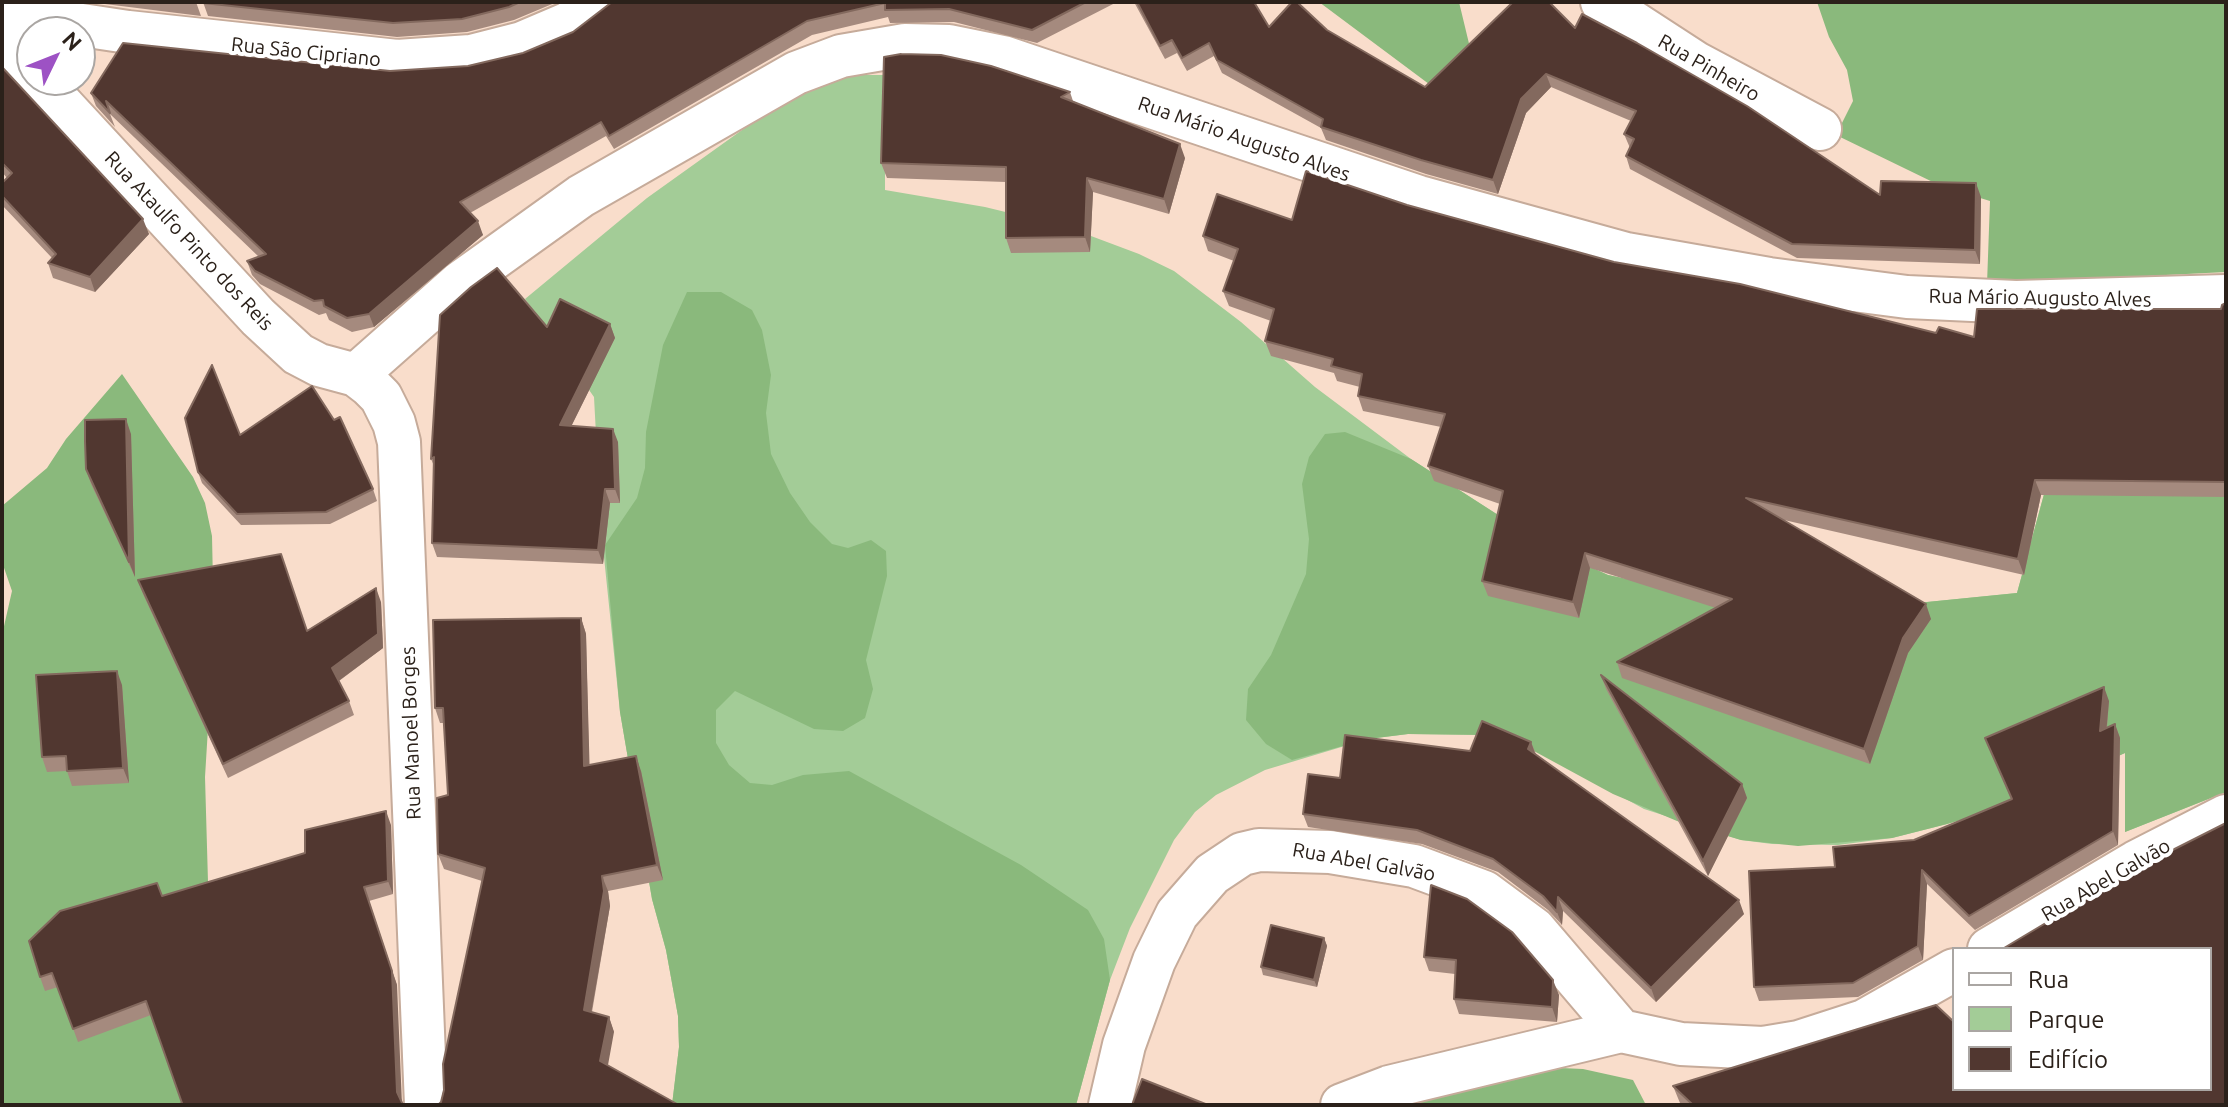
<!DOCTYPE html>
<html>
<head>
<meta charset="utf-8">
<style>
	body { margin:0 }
	#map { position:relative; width:2228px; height:1107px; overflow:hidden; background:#f9ddcb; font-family:Ubuntu,sans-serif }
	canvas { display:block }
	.frame { position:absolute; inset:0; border:4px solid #2b211a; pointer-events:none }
	.legend { position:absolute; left:1952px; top:947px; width:260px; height:144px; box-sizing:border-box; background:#fff; border:2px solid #aaa6a3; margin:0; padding:10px 14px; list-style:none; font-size:24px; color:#2b211a }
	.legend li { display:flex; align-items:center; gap:16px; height:40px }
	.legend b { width:40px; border:2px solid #aaa6a3 }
	.north { position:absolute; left:16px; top:16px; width:80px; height:80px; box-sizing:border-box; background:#fff; border:2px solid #aaa6a3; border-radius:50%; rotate:47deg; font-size:22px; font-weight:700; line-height:32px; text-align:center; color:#2b211a }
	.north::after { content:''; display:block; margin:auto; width:28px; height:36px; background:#9d52c4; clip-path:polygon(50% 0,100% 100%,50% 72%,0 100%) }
</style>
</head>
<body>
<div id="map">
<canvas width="2228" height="1107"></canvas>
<div class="frame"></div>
<ul class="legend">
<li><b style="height:10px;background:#fff"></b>Rua</li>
<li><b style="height:22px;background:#a3cc97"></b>Parque</li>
<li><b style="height:22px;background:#513730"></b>Edifício</li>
</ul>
<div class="north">N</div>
</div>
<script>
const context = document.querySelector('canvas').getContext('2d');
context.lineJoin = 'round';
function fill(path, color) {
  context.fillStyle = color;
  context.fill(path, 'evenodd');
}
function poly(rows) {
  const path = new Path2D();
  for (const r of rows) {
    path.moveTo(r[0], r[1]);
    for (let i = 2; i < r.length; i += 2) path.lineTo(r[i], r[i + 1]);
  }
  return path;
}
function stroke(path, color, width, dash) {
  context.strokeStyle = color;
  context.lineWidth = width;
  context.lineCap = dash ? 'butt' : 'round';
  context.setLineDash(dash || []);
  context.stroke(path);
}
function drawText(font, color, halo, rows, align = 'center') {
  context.font = font + ' Ubuntu,sans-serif';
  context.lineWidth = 8;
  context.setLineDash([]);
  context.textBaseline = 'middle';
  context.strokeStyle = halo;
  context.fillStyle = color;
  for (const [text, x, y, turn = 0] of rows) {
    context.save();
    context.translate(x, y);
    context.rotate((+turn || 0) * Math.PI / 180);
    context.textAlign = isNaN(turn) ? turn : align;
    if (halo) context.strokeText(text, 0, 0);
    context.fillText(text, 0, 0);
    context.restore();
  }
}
const green = poly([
	[857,75,885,75,885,190,985,207,1067,227,1139,254,1174,271,1241,322,1315,387,1411,459,1551,549,1608,575,1720,599,1887,606,2017,593,2049,476,2226,792,2125,832,2125,753,2003,807,1947,824,1892,838,1838,845,1772,844,1741,840,1644,809,1555,760,1521,744,1487,735,1408,734,1368,739,1265,770,1216,795,1195,812,1174,840,1130,928,1110,980,1076,1105,672,1105,679,1047,678,1016,666,950,652,899,620,712,601,528,594,397,525,299,647,198,756,120,824,83]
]);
const forest = poly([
	[1319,2,1459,2,1472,56,1437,90],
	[1817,2,2226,2,2226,272,1987,284,1990,201,1941,186,1836,135,1853,101,1847,70,1829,37],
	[687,292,721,292,752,310,762,330,771,375,766,413,771,454,790,493,810,522,832,544,848,548,871,540,886,551,887,576,866,660,873,689,865,718,843,731,814,729,735,691,716,710,716,743,729,765,750,783,772,785,803,775,849,771,1021,865,1088,910,1104,939,1110,980,1076,1105,672,1105,679,1047,678,1016,666,950,652,899,620,712,605,545,637,498,645,468,646,432,663,345],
	[122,374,193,477,205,503,212,536,214,630,205,777,208,882,190,1105,2,1105,2,635,12,591,2,562,2,506,47,468,66,439],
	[1345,432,1411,459,1551,549,1608,575,1719,599,1887,606,2017,593,2049,476,2226,490,2226,792,2125,832,2125,753,2003,807,1947,824,1892,838,1798,846,1741,840,1677,821,1613,794,1521,744,1487,735,1408,734,1368,739,1292,760,1266,744,1246,720,1248,689,1271,655,1306,574,1309,539,1302,484,1309,457,1325,434],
	[1561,1068,1583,1069,1633,1080,1646,1105,1390,1105]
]);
const street = poly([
	[1602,2,1696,63,1820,129],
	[2,13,128,32,397,61,471,56,522,43,569,23,599,2],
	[2,40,32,73],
	[39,80,258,317,298,354,319,365,356,375,369,385,381,397,394,423,399,442,426,1105],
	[356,375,461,282,581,196,796,73,841,56,905,45,949,46,1003,57,1419,197,1626,254,1769,279,1907,297,2016,302,2226,296],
	[1989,949,2136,862,2226,816],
	[1110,1105,1124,1045,1154,961,1177,914,1212,874,1242,854,1259,850,1330,852,1414,866,1484,892,1534,929,1621,1031,1681,1044,1763,1048,1799,1042,1864,1021,1954,970],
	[1342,1105,1389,1087,1621,1031]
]);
const wall = poly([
	[96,2,196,2,201,16,97,3],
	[203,2,557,2,514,20,467,32,397,37,208,16],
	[612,2,1117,2,1037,43,954,22,890,23,888,17,812,35,614,149,606,136,470,213,483,235,374,327,352,332,329,320,326,313,319,315,260,284,252,275,247,261,259,257,110,114,115,127,96,106,91,93,468,66,523,53,573,32],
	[1134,2,1254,2,1269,27,1327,30,1425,87,1575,28,1880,195,1981,197,1980,264,1797,258,1630,169,1626,156,1630,148,1624,134,1631,121,1551,87,1526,113,1498,194,1426,174,1326,140,1321,128,1222,73,1214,56,1187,71,1177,53,1165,59],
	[2,67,149,234,95,292,53,278,48,263,52,258,2,205,2,183,7,178,2,172],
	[1070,92,1073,101,1185,158,1169,214,1093,192,1090,252,1011,253,1006,238,1006,182,887,178,881,163],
	[1407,205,1614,262,1936,333,1974,337,2221,309,2226,303,2226,497,2041,495,2024,575,1784,520,1931,619,1908,653,1870,764,1622,678,1617,662,1716,608,1590,568,1579,618,1488,596,1482,581,1500,504,1434,481,1428,466,1441,427,1363,411,1358,396,1360,387,1337,381,1334,373,1271,356,1265,341,1271,321,1229,306,1223,291,1234,261,1208,251,1203,236,1292,220],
	[610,324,615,338,571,426,618,442,620,503,610,503,603,564,437,557,432,543,434,466,431,459,547,327],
	[131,434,135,577,91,484,86,469],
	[240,435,373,489,377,501,330,524,241,525,202,483,198,472],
	[138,580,307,631,381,602,383,648,339,681,349,701,354,715,228,778,143,594],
	[581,618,586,634,589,765,641,771,663,880,608,891,610,906,592,1012,609,1017,614,1032,441,1102,482,881,444,869,438,854,448,795,444,723,440,723,435,708],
	[1601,675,1742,784,1747,798,1708,876,1606,689],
	[122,685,129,783,72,786,67,771,47,772,42,757],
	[2109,701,2107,728,2115,724,2120,738,2118,845,1975,930,1927,884,1923,960,1858,997,1759,1001,1754,987,1835,867,1914,840,2011,799,1985,738],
	[1531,742,1536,754,1744,914,1656,1002,1563,911,1562,925,1548,910,1498,872,1422,844,1308,827,1303,814,1470,751],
	[391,825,393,894,369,901,397,985,182,1103,151,1015,78,1042,58,987,45,991,40,977,162,896,305,853],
	[1431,885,1559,995,1557,1022,1459,1014,1454,999,1455,974,1429,971,1424,957],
	[1324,938,1327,946,1317,987,1263,975,1261,967],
	[1673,1086,1954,1089,2210,1089,2226,1105,1681,1105,1680,1103]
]);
const shadedWall = poly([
	[1546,74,1551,87,1526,113,1498,194,1493,180,1521,99],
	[1180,144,1185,158,1169,214,1164,199],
	[1087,178,1093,192,1090,252,1085,237],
	[1976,183,1981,197,1980,264,1975,250],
	[143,219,149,234,95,292,90,277],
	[478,221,483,235,374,327,369,314],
	[610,324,615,338,565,439,560,425],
	[126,419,131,434,135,577,129,562],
	[613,429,618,442,620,503,615,489],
	[2035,480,2041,495,2024,575,2018,559],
	[605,489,610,503,603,564,598,550],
	[1585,553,1590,568,1579,618,1573,602],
	[376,588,381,602,383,648,337,682,332,668],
	[1926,604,1931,619,1908,653,1870,764,1864,749,1903,638],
	[581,618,586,634,590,782,584,766],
	[117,671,122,685,129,783,123,768],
	[2104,687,2109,701,2105,745,2100,731],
	[2115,724,2120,738,2118,845,2113,831],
	[1531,742,1536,756,1528,749],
	[636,756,641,771,663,880,657,865],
	[1742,784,1747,798,1708,876,1703,861],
	[386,811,391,825,393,894,388,881],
	[1922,870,1927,884,1923,960,1918,946],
	[602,876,608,891,610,906,589,1025,584,1010],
	[364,887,397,985,402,1105,397,1092],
	[1558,897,1563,911,1562,925,1557,912],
	[1739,900,1744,914,1656,1002,1651,988],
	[1324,938,1327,946,1317,987,1314,980],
	[1553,980,1559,995,1557,1022,1552,1007],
	[609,1017,614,1032,606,1076,600,1061]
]);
const building = poly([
	[203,2,520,2,509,7,462,19,393,23,203,3,203,2],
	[612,2,1086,2,1032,30,949,9,885,10,885,3,807,21,609,136,601,122,460,202,478,221,369,314,347,318,324,306,323,300,314,301,255,271,247,261,266,254,106,101,110,113,91,93,123,43,390,71,468,66,523,53,573,32,612,2],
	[1137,2,1254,2,1269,27,1292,2,1297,2,1327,30,1425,87,1513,2,1549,2,1575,28,1582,14,1637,43,1747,106,1880,195,1881,181,1976,183,1975,250,1792,244,1626,156,1634,139,1624,134,1636,111,1546,74,1521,99,1493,180,1421,160,1321,127,1323,119,1217,60,1209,43,1182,58,1172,40,1160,46,1137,2],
	[901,54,941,55,991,66,1070,92,1061,97,1180,144,1164,199,1087,178,1085,237,1006,238,1006,167,881,163,884,57,901,54],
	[2,67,143,219,90,277,48,263,56,254,2,196,2,183,12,173,2,163,2,67],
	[1306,171,1407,205,1614,262,1740,284,1936,333,1939,327,1974,337,1977,309,2221,309,2222,305,2226,303,2226,482,2035,480,2018,559,1746,498,1926,604,1903,638,1864,749,1617,662,1732,599,1585,553,1573,602,1482,581,1503,491,1428,466,1445,414,1358,396,1362,374,1331,366,1333,359,1265,341,1274,309,1223,291,1238,249,1203,236,1217,194,1292,220,1306,171],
	[497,268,547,327,560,299,610,324,560,425,613,429,615,489,605,489,598,550,432,543,434,457,431,459,440,315,471,287,497,268],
	[212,365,240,435,312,386,334,420,340,417,373,489,326,512,237,514,198,472,185,418,212,365],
	[126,419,129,562,86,469,85,441,85,420,126,419],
	[281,554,307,631,376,588,378,634,332,668,349,701,223,764,138,580,281,554],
	[581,618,584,766,636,756,657,865,602,876,604,891,584,1010,609,1017,600,1061,677,1104,438,1105,441,1102,444,1090,443,1064,485,868,438,854,437,798,448,795,443,708,435,708,433,620,581,618],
	[117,671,123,768,67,771,66,756,42,757,36,675,117,671],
	[1601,675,1742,784,1703,861,1601,675],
	[2104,687,2100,731,2115,724,2113,831,1969,916,1922,870,1918,946,1853,983,1754,987,1749,871,1835,867,1833,847,1914,840,2012,799,1985,738,2104,687],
	[1482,721,1531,742,1528,749,1739,900,1651,988,1558,897,1557,912,1543,896,1493,859,1417,830,1303,814,1308,774,1340,778,1345,735,1470,751,1482,721],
	[386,811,388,881,364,887,392,971,397,1092,403,1105,178,1105,182,1103,146,1001,73,1029,52,973,40,977,29,941,60,911,157,883,162,896,305,853,305,830,386,811],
	[2226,823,2226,1105,1693,1105,1673,1086,1936,1005,1954,1022,1954,1089,2210,1089,2210,949,2005,949,2004,948,2141,866,2226,823],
	[1431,885,1467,899,1512,932,1553,980,1552,1007,1454,999,1456,960,1424,957,1431,885],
	[1271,925,1324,938,1314,980,1261,967,1271,925],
	[1142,1079,1208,1105,1132,1105,1142,1079]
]);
const streetNames = [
	["Rua São Cipriano",306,52,6],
	["Rua Pinheiro",1709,68,30],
	["Rua Mário Augusto Alves",1244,139,19],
	["Rua Ataulfo Pinto dos Reis",189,241,47],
	["Rua Mário Augusto Alves",2040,298,1],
	["Rua Manoel Borges",411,733,-92],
	["Rua Abel Galvão",1364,862,10],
	["Rua Abel Galvão",2106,880,-30]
];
fill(green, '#a3cc97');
fill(forest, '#8ab97c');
stroke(street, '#c6ab9a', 46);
stroke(street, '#fff', 42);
fill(wall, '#a58a7e');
fill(shadedWall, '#83695e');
fill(building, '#513730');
stroke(building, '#83695e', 2);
drawText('20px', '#2b211a', '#fff', streetNames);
</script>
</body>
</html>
